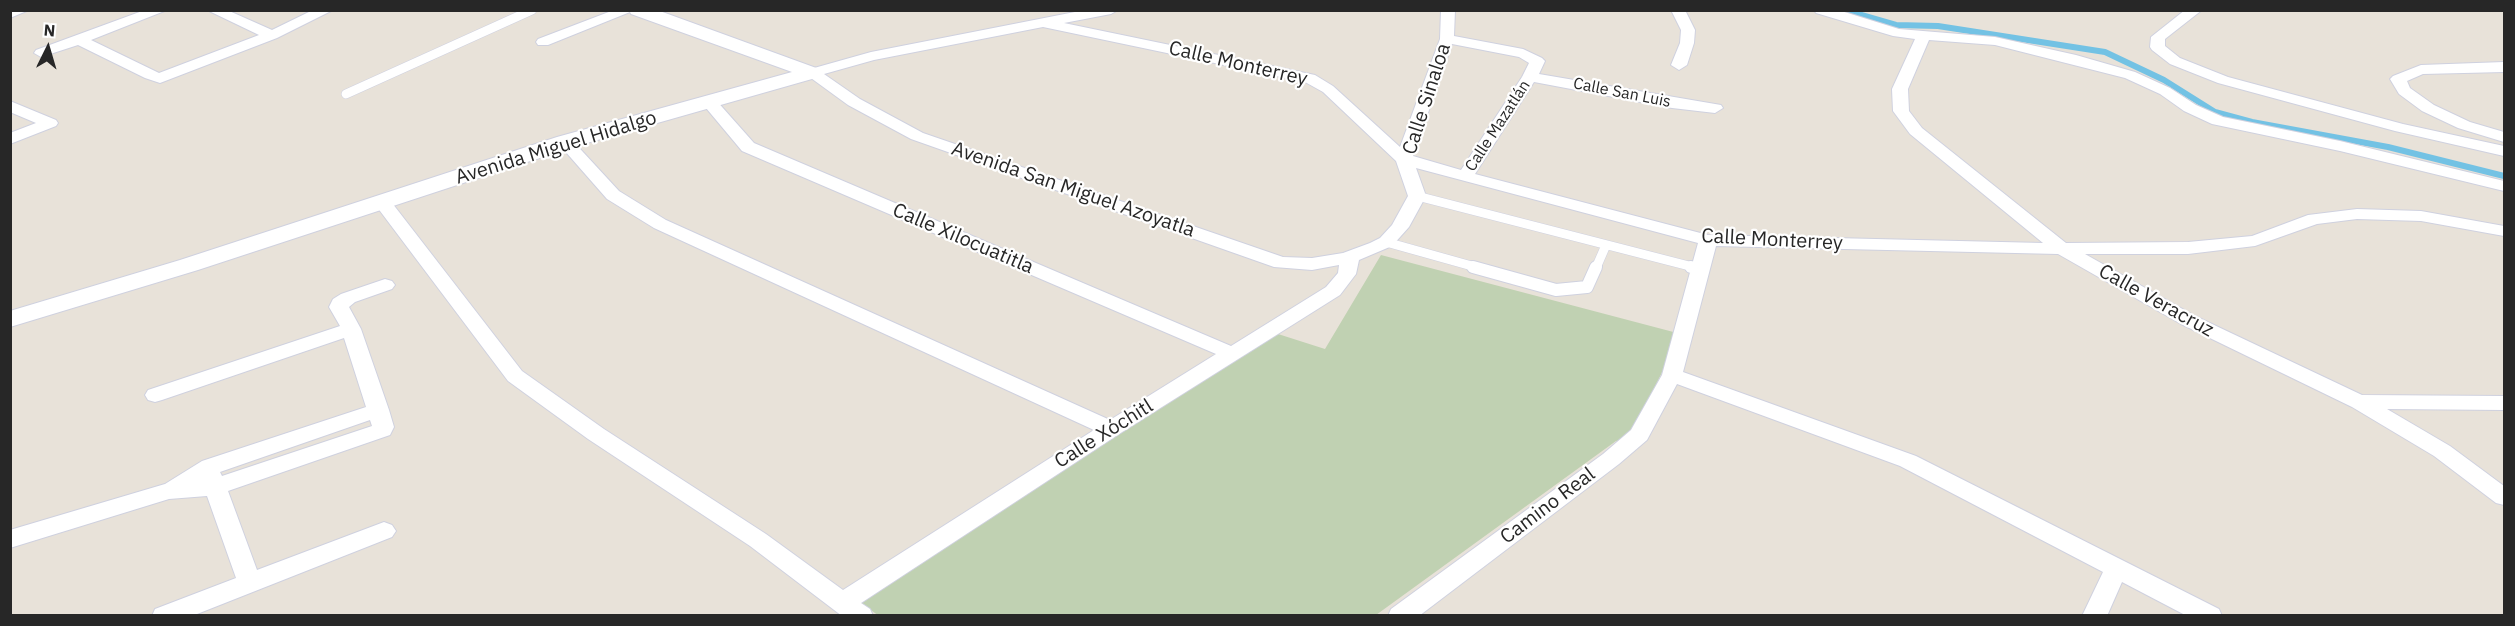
<!DOCTYPE html>
<html>
<head>
<meta charset="utf-8">
<style>
	body { margin:0 }
	#map { position:relative; width:2515px; height:626px; overflow:hidden; background:#e8e2d9; font-family:"IBM Plex Sans",sans-serif }
	canvas { display:block }
	.frame { position:absolute; inset:0; border:12px solid #272727; pointer-events:none }
	.north { position:absolute; left:18px; top:18px; width:60px; height:60px; -webkit-text-stroke:4px #fff; paint-order:stroke; rotate:5deg; font-size:16px; font-weight:700; line-height:24px; text-align:center; color:#272727 }
	.north::after { content:''; display:block; margin:auto; width:21px; height:27px; background:#272727; clip-path:polygon(50% 0,100% 100%,50% 72%,0 100%) }
</style>
</head>
<body>
<div id="map">
<canvas width="2515" height="626"></canvas>
<div class="frame"></div>
<div class="north">N</div>
</div>
<script>
const context = document.querySelector('canvas').getContext('2d');
context.lineJoin = 'round';
function fill(path, color) {
  context.fillStyle = color;
  context.fill(path, 'evenodd');
}
function poly(rows) {
  const path = new Path2D();
  for (const r of rows) {
    path.moveTo(r[0], r[1]);
    for (let i = 2; i < r.length; i += 2) path.lineTo(r[i], r[i + 1]);
  }
  return path;
}
function stroke(path, color, width, dash) {
  context.strokeStyle = color;
  context.lineWidth = width;
  context.lineCap = dash ? 'butt' : 'round';
  context.setLineDash(dash || []);
  context.stroke(path);
}
function drawText(font, color, halo, rows, align = 'center') {
  context.font = font + ' "IBM Plex Sans",sans-serif';
  context.lineWidth = 4.5;
  context.setLineDash([]);
  context.textBaseline = 'middle';
  context.strokeStyle = halo;
  context.fillStyle = color;
  for (const [text, x, y, turn = 0] of rows) {
    context.save();
    context.translate(x, y);
    context.rotate((+turn || 0) * Math.PI / 180);
    context.textAlign = isNaN(turn) ? turn : align;
    if (halo) context.strokeText(text, 0, 0);
    context.fillText(text, 0, 0);
    context.restore();
  }
}
const cemetery = poly([
	[1381,255,1681,334,1629,439,1616,441,1376,615,879,616,856,599,1278,334,1325,349]
]);
const stream = poly([
	[1844,10,1896,25,1938,26,2105,52,2164,80,2215,112,2252,122,2388,147,2504,176]
]);
const serviceFar1 = poly([
	[346,94,532,10],
	[1417,196,1697,268],
	[1386,242,1479,268],
	[1596,268,1606,245]
]);
const service = poly([
	[1473,267,1556,290,1587,287,1596,267],
	[1691,267,1700,269]
]);
const minor = poly([
	[10,10,29,10,10,18,10,10],
	[145,10,167,10,91,40,159,73,259,35,207,10,227,10,272,30,313,10,333,10,277,38,160,83,145,78,78,45,41,57,34,53,36,50,145,10],
	[614,10,635,10,548,45,538,45,536,42,538,39,614,10],
	[1085,10,1118,10,1111,14,1064,23,1315,75,1333,86,1400,147,1440,39,1441,10,1455,10,1454,36,1523,49,1542,58,1545,61,1539,74,1721,105,1723,108,1715,113,1672,108,1534,82,1475,174,1708,235,2043,243,1910,134,1893,111,1892,89,1915,39,1893,36,1816,13,1814,10,1838,10,1899,29,1995,37,2076,55,2135,72,2170,88,2196,105,2223,117,2340,141,2504,181,2504,191,2340,151,2212,124,2184,111,2160,94,2125,78,1995,45,1929,40,1908,89,1909,111,1922,128,2066,243,2188,242,2252,236,2308,215,2357,209,2421,211,2504,226,2504,236,2421,221,2357,219,2317,224,2255,246,2188,254,2085,254,2195,316,2362,395,2504,396,2504,410,2387,409,2450,446,2504,486,2504,505,2496,503,2434,456,2352,407,2181,324,2058,254,1716,246,1683,372,1916,456,2219,609,2222,616,2187,616,2122,582,2107,616,2082,616,2103,572,1900,466,1677,384,1647,440,1619,464,1419,616,1388,616,1391,609,1603,454,1631,430,1662,375,1698,243,1416,168,1426,196,1409,227,1392,246,1359,260,1356,274,1340,295,1119,434,861,603,870,609,873,616,842,616,750,546,588,439,508,381,374,203,377,199,383,198,389,199,522,371,604,429,766,534,843,590,1094,430,654,228,607,199,557,142,559,139,571,139,619,191,666,220,1110,420,1216,354,742,151,701,102,709,97,715,99,754,143,1231,346,1326,287,1338,273,1339,265,1312,270,1274,267,911,139,848,105,804,73,807,70,871,52,1085,10],
	[1043,27,1305,82,1323,92,1396,161,1408,196,1392,225,1380,238,1370,243,1343,253,1312,258,1283,257,923,133,860,99,824,74,874,60,1043,27],
	[1452,44,1519,57,1529,63,1522,77,1461,170,1413,156,1452,44],
	[1671,10,1685,10,1695,30,1694,43,1687,65,1679,70,1671,65,1680,43,1681,30,1671,10],
	[2185,10,2202,10,2165,39,2165,46,2180,58,2228,77,2403,124,2504,146,2504,156,2395,131,2218,83,2170,64,2152,50,2150,47,2151,37,2185,10],
	[2504,62,2504,72,2423,74,2407,81,2410,88,2434,105,2470,122,2504,132,2504,142,2458,128,2422,111,2399,94,2390,79,2393,76,2421,65,2504,62],
	[10,101,56,120,58,123,56,126,10,144,10,133,36,123,10,112,10,101],
	[385,279,392,281,395,285,392,289,355,302,349,307,361,329,389,410,394,427,390,435,228,491,257,570,384,522,392,525,396,531,392,537,192,616,152,616,155,609,236,578,207,496,169,499,10,548,10,530,165,484,202,461,366,407,344,338,162,400,155,402,148,400,145,395,148,390,340,326,329,307,333,299,341,294,385,279],
	[370,420,372,426,222,476,220,472,370,420]
]);
const tertiary = poly([
	[629,10,657,10,819,69,822,73,819,77,573,147,198,270,10,327,10,311,180,260,557,137,792,72,631,14,629,10]
]);
const farStreetnames = [
	["Calle San Luis",1622,93,11],
	["Calle Mazatlán",1498,126,-57]
];
const streetNames = [
	["Calle Monterrey",1238,64,13],
	["Calle Sinaloa",1427,99,-72],
	["Avenida Miguel Hidalgo",556,148,-17],
	["Avenida San Miguel Azoyatla",1073,190,19],
	["Calle Xilocuatitla",963,239,23],
	["Calle Monterrey",1772,240,3],
	["Calle Veracruz",2156,301,29],
	["Calle Xóchitl",1104,434,-32],
	["Camino Real",1548,506,-37]
];
fill(cemetery, '#c0d1b2');
stroke(stream, '#73c2e4', 6);
stroke(serviceFar1, '#cfd1df', 10);
stroke(service, '#cfd1df', 14);
stroke(minor, '#cfd1df', 2);
stroke(tertiary, '#cfd1df', 2);
stroke(serviceFar1, '#fff', 9);
stroke(service, '#fff', 12);
fill(minor, '#fff');
fill(tertiary, '#fff');
drawText('16px', '#272727', '#fff', farStreetnames);
drawText('20px', '#272727', '#fff', streetNames);
</script>
</body>
</html>
